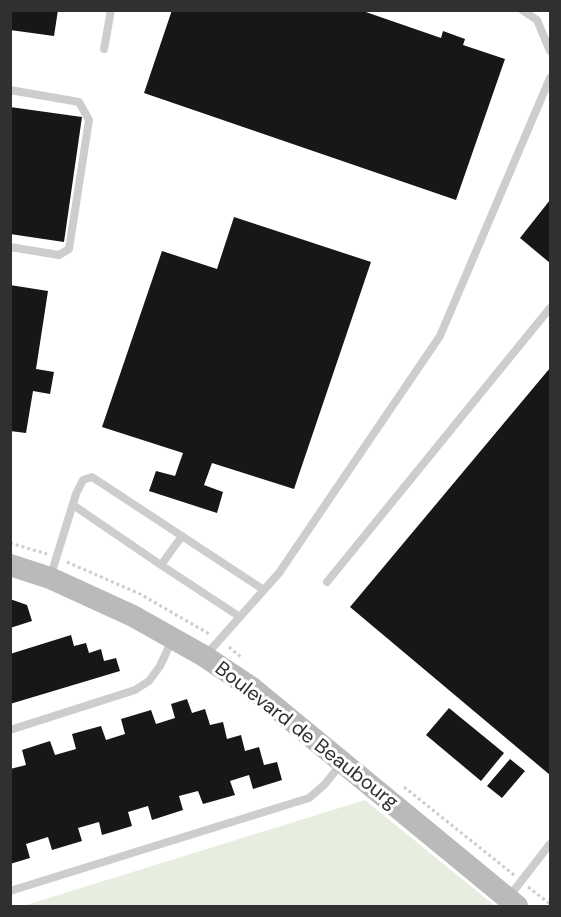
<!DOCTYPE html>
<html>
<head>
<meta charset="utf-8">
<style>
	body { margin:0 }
	#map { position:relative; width:561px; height:917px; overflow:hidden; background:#fff; font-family:"DM Sans",sans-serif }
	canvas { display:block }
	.frame { position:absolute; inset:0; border:12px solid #303030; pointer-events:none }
</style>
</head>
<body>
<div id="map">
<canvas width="561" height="917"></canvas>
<div class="frame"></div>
</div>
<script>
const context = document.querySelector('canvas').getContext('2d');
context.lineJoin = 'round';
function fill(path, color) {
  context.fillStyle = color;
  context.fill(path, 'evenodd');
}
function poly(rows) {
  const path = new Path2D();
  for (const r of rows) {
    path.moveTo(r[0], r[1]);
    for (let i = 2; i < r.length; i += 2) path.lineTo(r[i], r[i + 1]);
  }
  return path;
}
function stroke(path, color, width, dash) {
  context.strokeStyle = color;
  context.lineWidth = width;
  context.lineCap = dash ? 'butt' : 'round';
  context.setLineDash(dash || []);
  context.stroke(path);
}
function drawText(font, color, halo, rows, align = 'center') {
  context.font = font + ' "DM Sans",sans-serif';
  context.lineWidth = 6;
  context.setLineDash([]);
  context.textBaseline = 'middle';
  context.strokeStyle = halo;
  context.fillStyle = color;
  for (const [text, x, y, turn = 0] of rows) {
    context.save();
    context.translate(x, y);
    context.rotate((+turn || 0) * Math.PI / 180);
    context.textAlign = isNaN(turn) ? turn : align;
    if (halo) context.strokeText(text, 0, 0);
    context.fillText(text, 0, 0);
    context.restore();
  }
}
const green = poly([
	[365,800,495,906,23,906]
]);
const building = poly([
	[10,10,58,10,54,36,10,30],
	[172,10,360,10,441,38,443,31,465,39,463,45,505,59,456,200,144,93],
	[10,107,82,117,64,242,10,234],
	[550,200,550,263,520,238],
	[234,217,371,262,294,489,212,463,204,485,223,492,217,513,149,491,156,471,175,476,183,453,102,427,162,251,217,269],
	[10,285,48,291,36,369,54,372,50,394,33,391,26,433,10,431],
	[550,368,550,775,350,607],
	[10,599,27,605,32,621,10,628],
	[71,635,74,646,86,643,89,653,101,649,104,661,116,658,120,671,10,704,10,654],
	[187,699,192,713,205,709,210,725,223,722,227,739,241,735,245,751,259,747,264,765,277,762,282,780,253,789,249,775,230,781,235,795,203,804,198,791,179,796,183,810,152,820,148,806,128,812,132,826,102,835,99,822,78,828,82,841,52,850,48,837,26,844,30,858,10,864,10,769,26,765,22,750,50,741,55,755,76,749,72,734,101,726,106,740,125,734,121,719,151,710,156,724,175,718,171,704],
	[449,708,504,753,481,781,426,735],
	[510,759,525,771,502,798,487,786]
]);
const path = poly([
	[10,543,47,554],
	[67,562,140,594,211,635],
	[229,647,242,658],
	[404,787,514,875],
	[528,887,550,904]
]);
const service = poly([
	[522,10,537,20,550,51],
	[104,49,111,10],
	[10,90,79,102,89,120,69,249,59,255,10,247],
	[73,505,161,565,182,536],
	[161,565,240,617],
	[50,578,76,494,83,480,92,477,264,590],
	[327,582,550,308],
	[205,656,279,573,440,336,550,78],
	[10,730,135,690,149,681,160,666,172,640],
	[10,891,309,798,324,785,342,763],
	[508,898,550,844]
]);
const secondary = poly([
	[10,565,50,578,133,616,204,656,252,688,517,906]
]);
const streetNames = [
	["Boulevard de Beaubourg",306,736,38]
];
fill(green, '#e7eddf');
fill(building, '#171717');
stroke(path, '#cdcdcd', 3, [3, 3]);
stroke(service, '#cdcdcd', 8);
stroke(secondary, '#bababa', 22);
drawText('20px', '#303030', '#fff', streetNames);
</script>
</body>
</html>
